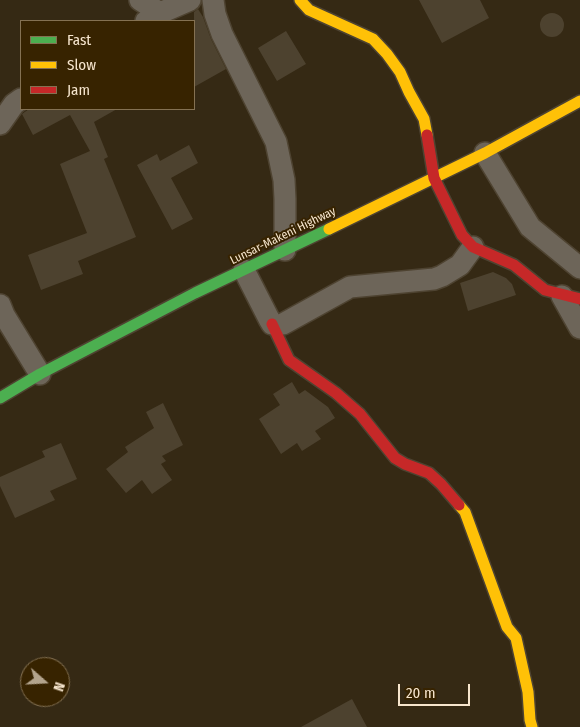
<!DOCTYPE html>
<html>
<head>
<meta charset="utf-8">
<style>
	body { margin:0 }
	#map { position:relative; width:580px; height:727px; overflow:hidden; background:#352914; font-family:"Fira Sans Condensed",sans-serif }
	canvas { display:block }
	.legend { position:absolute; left:20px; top:20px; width:175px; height:90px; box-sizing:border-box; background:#372300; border:1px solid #847152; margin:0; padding:6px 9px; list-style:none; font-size:15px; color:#f7e6ce }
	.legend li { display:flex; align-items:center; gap:10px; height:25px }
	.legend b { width:25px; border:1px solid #847152 }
	.north { position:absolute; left:20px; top:657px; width:50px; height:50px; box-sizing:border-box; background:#372300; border:1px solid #847152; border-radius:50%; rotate:109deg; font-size:14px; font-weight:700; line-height:20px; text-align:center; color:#f7e6ce }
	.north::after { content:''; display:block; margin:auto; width:18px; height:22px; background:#b3a48d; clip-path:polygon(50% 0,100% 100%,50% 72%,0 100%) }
	.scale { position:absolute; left:398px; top:684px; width:72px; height:22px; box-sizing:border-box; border:2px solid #f7e6ce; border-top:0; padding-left:6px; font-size:15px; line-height:18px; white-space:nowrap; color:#f7e6ce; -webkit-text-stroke:4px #372300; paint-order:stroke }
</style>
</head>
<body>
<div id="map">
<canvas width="580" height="727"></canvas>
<ul class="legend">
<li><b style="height:6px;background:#4caf50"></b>Fast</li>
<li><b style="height:6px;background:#ffc107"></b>Slow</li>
<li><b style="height:6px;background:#c62828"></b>Jam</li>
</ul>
<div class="north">N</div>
<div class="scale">20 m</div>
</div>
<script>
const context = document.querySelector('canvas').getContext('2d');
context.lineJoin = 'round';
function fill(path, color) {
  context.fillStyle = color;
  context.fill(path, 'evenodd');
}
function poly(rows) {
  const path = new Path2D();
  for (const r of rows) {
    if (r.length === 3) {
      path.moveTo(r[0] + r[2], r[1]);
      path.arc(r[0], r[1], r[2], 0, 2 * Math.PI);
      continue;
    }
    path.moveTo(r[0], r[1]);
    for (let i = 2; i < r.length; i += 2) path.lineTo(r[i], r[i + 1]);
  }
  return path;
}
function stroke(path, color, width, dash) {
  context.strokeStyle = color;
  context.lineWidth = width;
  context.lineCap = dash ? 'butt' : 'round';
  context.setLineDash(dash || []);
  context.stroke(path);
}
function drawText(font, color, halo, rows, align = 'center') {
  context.font = font + ' "Fira Sans Condensed",sans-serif';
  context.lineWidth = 4;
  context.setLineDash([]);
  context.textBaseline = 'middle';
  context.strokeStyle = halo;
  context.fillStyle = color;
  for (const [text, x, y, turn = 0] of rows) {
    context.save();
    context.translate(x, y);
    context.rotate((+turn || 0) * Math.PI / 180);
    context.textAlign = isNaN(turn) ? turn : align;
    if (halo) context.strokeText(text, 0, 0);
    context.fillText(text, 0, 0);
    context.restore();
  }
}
const building = poly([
	[419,0,480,0,489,18,442,43],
	[198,9,203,17,211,39,226,69,194,87,194,12],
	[552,25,12],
	[286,31,306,64,277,81,258,48],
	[29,109,117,109,94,122,108,157,104,159,136,237,78,261,83,274,41,290,28,255,87,233,60,164,90,151,70,115,33,135,22,114],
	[189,145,198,163,171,178,193,219,172,230,137,165,157,154,160,161],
	[493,272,506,278,512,284,516,295,468,311,460,283],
	[292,382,299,394,305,390,328,407,335,418,315,431,321,439,302,451,297,443,281,454,259,419,280,405,273,394],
	[163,403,183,445,162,456,166,461,161,464,172,480,152,494,142,480,126,493,106,469,128,452,125,447,154,428,146,412],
	[61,443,77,479,50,491,55,500,15,518,0,486,0,477,45,457,42,451],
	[352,699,367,727,301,727]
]);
const street = poly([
	[140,0,160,13],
	[213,0,215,14,222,34,276,142,284,180,285,199,285,250],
	[146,21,160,13,190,0],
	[0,124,14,104,21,99],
	[485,153,530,227,580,268],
	[244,270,269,319,272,324,277,325,283,324,350,287,434,279,442,276,460,265,473,247],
	[562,296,580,328],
	[0,305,4,315,40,374]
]);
const fast = poly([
	[0,398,40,374,195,293,329,229]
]);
const slow = poly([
	[300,0,309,10,373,39,387,54,400,72,409,92,424,119,427,135],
	[329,229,485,153,580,101],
	[459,505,465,512,507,627,516,638,528,692,530,720,532,727]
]);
const jam = poly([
	[427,135,434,178,462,235,473,247,514,265,545,290,580,299],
	[272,324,289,360,336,393,360,414,395,458,405,464,429,473,441,484,459,505]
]);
const streetNames = [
	["Lunsar-Makeni Highway",283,236,-26]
];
fill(building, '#4d422f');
stroke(street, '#4e4331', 24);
stroke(fast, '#4e4331', 14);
stroke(slow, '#4e4331', 14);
stroke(jam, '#4e4331', 14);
stroke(street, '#6d6559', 21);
stroke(fast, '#4caf50', 11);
stroke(slow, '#ffc107', 11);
stroke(jam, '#c62828', 11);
drawText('12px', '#f7e6ce', '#372300', streetNames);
</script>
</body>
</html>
